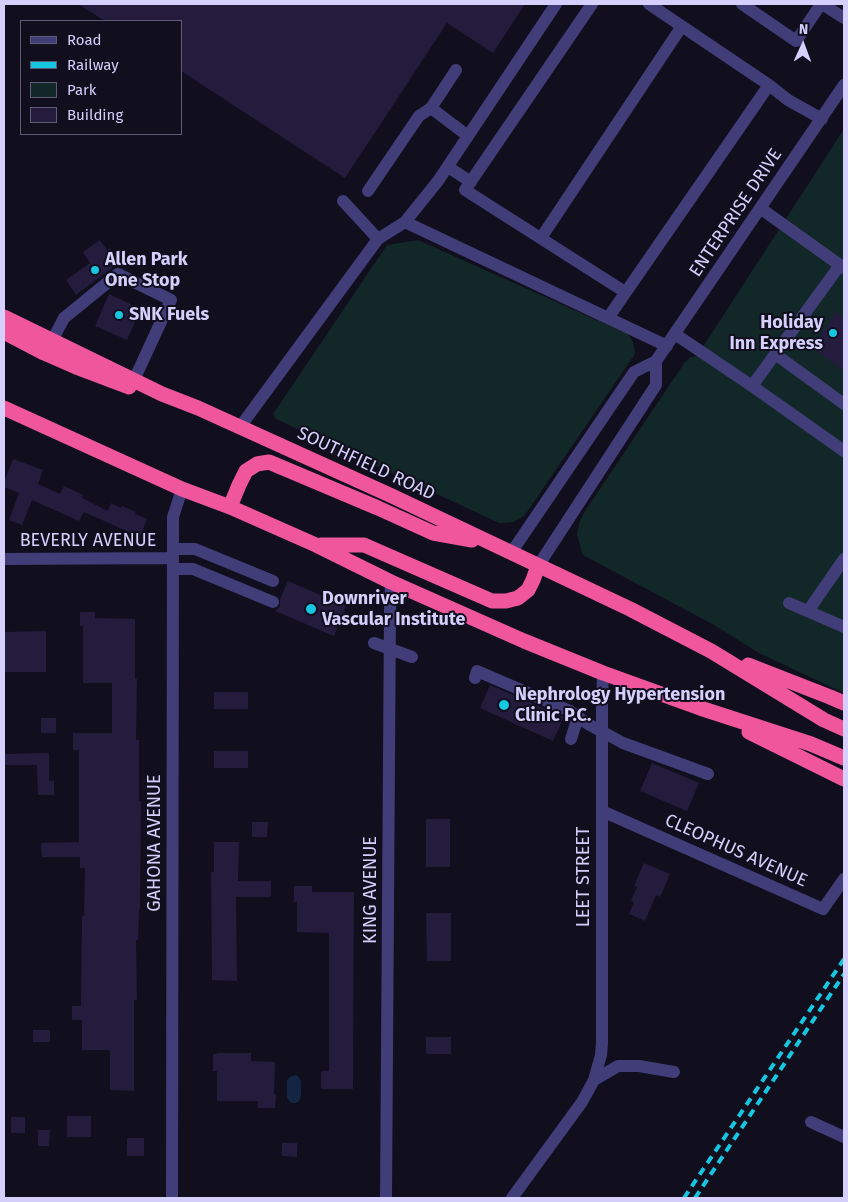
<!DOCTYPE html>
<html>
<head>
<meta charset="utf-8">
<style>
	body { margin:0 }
	#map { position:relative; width:848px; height:1202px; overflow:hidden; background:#110e1e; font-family:"Fira Sans",sans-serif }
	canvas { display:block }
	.frame { position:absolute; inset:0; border:5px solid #d5cffb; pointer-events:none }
	.legend { position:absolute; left:20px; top:20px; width:162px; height:115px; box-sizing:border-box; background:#110e1e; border:1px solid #5f5b76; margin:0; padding:6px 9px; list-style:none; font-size:15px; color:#d5cffb }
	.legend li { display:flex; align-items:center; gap:10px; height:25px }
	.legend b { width:25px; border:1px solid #5f5b76 }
	.north { position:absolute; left:778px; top:20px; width:50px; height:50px; -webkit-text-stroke:4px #110e1e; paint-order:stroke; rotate:2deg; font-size:14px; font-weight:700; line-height:20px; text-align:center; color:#d5cffb }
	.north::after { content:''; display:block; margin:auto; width:18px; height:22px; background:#d5cffb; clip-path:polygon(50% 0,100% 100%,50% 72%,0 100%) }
</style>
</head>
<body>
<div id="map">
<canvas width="848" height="1202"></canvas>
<div class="frame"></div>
<ul class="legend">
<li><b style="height:6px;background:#413d78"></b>Road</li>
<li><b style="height:6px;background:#15c7e1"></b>Railway</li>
<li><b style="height:14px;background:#122727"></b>Park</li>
<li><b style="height:14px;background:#231c3d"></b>Building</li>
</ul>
<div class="north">N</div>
</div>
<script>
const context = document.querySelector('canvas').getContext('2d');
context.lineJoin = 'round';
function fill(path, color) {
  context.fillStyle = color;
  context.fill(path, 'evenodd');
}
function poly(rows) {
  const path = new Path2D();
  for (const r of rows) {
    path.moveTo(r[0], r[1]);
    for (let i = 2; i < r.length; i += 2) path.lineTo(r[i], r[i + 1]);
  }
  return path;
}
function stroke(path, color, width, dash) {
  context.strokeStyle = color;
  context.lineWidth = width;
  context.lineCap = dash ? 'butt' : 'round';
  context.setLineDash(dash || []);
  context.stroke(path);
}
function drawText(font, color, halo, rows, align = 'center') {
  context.font = font + ' "Fira Sans",sans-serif';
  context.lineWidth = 4;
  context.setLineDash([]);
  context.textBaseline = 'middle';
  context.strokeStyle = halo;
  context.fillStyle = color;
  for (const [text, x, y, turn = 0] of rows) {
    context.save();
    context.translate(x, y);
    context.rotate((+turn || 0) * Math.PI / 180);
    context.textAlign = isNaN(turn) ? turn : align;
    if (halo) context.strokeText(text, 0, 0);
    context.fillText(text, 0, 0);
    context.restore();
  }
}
const green = poly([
	[844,129,844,693,759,653,714,625,583,555,577,535,579,524,583,514,685,362,691,357,697,356],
	[418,240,628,334,633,342,635,354,525,515,514,522,499,523,276,419,273,414,387,245]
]);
const water = poly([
	[295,1075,298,1076,301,1081,301,1097,299,1101,296,1103,292,1103,289,1101,287,1097,287,1080,290,1077]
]);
const building = poly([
	[78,4,525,4,493,53,447,23,345,178,181,71,181,21,105,21],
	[100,240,107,250,110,248,120,262,76,295,66,280,90,263,83,252],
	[109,294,141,309,127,340,95,326],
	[836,312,844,319,844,371,812,348],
	[13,459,43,470,38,484,60,494,64,486,83,495,82,498,108,511,111,503,121,508,122,506,136,512,135,514,147,519,140,537,84,512,79,521,32,500,22,525,9,520,19,493,4,487,4,482],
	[288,581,346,606,334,636,275,611,280,606,280,599],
	[80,612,95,612,95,618,135,619,135,679,137,679,136,740,139,740,139,801,141,801,140,909,139,909,138,940,136,940,137,1000,134,1000,134,1091,110,1090,110,1050,82,1050,82,1020,72,1020,72,1006,81,1006,82,916,84,916,85,868,80,868,80,857,42,857,41,843,79,842,79,750,73,750,73,733,112,733,112,683,83,683,83,626,80,626],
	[46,631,46,672,4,672,4,632],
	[490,685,564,717,553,741,480,708],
	[214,692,248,692,248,709,214,709],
	[41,718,56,718,56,733,41,733],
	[214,751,248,751,248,768,214,768],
	[49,753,49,781,54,781,54,795,38,795,37,765,4,765,4,754],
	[652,763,699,783,687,811,640,791],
	[426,819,450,819,450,867,426,867],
	[252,822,268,822,267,837,252,837],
	[214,842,239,842,238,881,271,881,271,897,236,897,237,981,212,980,211,872,214,872],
	[644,863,670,874,660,897,656,895,645,921,629,914,634,902,631,901,637,887,634,886],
	[294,886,312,886,312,892,354,892,353,1089,321,1089,321,1071,329,1071,329,933,297,932,297,902,294,902],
	[426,913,451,913,451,961,427,961],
	[33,1030,50,1030,50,1042,33,1042],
	[426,1037,451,1037,451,1054,426,1054],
	[217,1053,251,1053,251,1061,275,1062,274,1094,276,1095,275,1108,258,1108,258,1101,217,1101,217,1071,213,1071,213,1054,217,1054],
	[67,1116,91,1116,91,1137,67,1137],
	[11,1117,25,1117,25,1133,11,1133],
	[38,1130,50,1130,49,1146,38,1146],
	[127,1138,144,1138,144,1156,127,1156],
	[282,1143,297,1143,297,1157,282,1156]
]);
const minor = poly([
	[592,4,465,190,625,292],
	[742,4,796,41,821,4],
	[822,4,844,18],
	[456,70,431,108,468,136],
	[769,85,788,100,822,119],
	[448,167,471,182],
	[368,191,419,116,431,108],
	[343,201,378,239],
	[760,208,844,268],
	[405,222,667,346],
	[541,238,682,26],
	[608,318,769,85,649,4],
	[675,334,752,386,844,451],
	[52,341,64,318,118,274,171,300,134,380],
	[775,354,844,404],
	[752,386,840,265],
	[240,427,378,239,405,222,438,181,556,4],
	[173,549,195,549,273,581],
	[511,553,634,372,656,361,844,85],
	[4,559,173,558],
	[538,566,656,385,656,361],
	[173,569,193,569,273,602],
	[789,603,844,627],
	[808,611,844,559],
	[374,643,412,657],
	[475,678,477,671,570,711,588,724,623,743,708,774],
	[571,739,578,717],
	[602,811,823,909,844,879],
	[594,1080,601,1055,602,1043,602,703,603,673],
	[811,1122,844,1137],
	[172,1198,173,517,182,489],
	[386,1198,390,611,391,582],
	[512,1198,582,1102,594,1080,618,1066,639,1066,674,1072]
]);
const highway = poly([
	[4,317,162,394,198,408,392,496,630,609,711,651,824,720,844,729],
	[4,332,44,353,76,367,129,387],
	[4,408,182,489,230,507,316,545,391,582,524,641,603,673,700,708,811,744,844,758],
	[230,507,239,485,246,471,257,464,269,462,378,508,433,533,472,540],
	[321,545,364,545,492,601,506,601,518,598,528,590,533,580,538,566],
	[748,665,830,697,844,703],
	[749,732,844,779]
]);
const rail = poly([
	[684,1198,844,959],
	[695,1198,844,974]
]);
const markers = [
	[95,270,5,"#15c7e1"],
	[119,315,5,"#15c7e1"],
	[833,333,5,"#15c7e1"],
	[311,609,6,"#15c7e1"],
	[504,705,6,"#15c7e1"]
];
const streetNames = [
	["ENTERPRISE DRIVE",736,213,-56],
	["SOUTHFIELD ROAD",366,464,25],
	["BEVERLY AVENUE",88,541],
	["GAHONA AVENUE",155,843,-90],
	["CLEOPHUS AVENUE",736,851,24],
	["LEET STREET",584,877,-90],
	["KING AVENUE",371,890,-90]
];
const poiNames = [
	["Allen Park",105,260],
	["One Stop",105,281],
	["SNK Fuels",129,315],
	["Holiday",823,323,"right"],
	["Inn Express",823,344,"right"],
	["Downriver",322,599],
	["Vascular Institute",322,620],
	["Nephrology Hypertension",515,695],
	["Clinic P.C.",515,716]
];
fill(green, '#122727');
fill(water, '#122543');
fill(building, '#231c3d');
stroke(minor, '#413d78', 12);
stroke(highway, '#ef569b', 15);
stroke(rail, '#15c7e1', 4, [8, 6]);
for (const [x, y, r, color] of markers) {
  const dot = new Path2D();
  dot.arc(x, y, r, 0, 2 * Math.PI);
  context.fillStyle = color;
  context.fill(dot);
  stroke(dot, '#110e1e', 2);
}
drawText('18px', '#d5cffb', '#110e1e', streetNames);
drawText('bold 18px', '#d5cffb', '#110e1e', poiNames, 'left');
</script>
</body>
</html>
